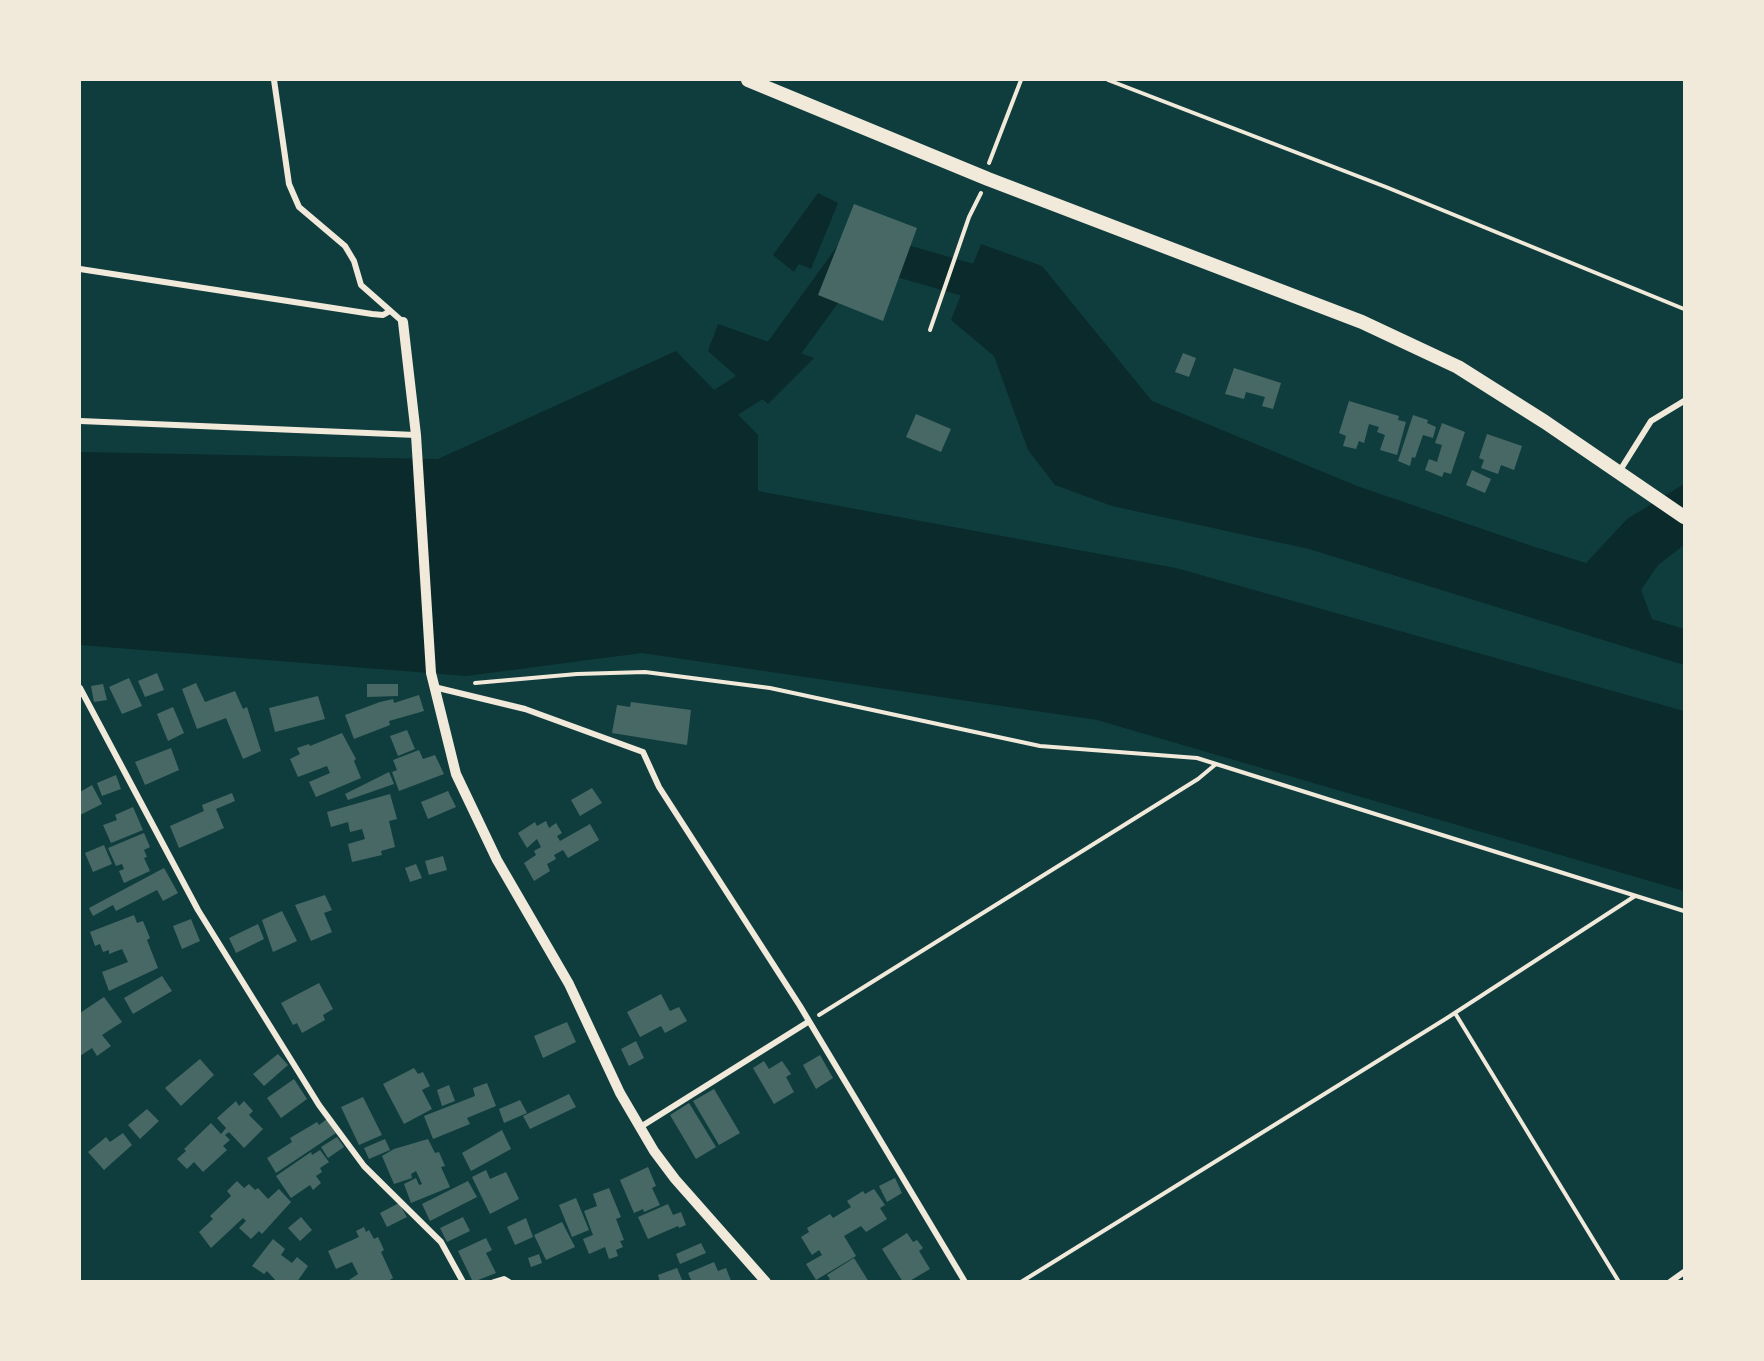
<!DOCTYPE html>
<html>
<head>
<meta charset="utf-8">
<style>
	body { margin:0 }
	#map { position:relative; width:1764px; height:1361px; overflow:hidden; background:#0f3d3e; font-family:Roboto,sans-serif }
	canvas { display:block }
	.frame { position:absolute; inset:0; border:81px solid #f1e9da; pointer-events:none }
</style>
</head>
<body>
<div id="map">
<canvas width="1764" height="1361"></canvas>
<div class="frame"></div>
</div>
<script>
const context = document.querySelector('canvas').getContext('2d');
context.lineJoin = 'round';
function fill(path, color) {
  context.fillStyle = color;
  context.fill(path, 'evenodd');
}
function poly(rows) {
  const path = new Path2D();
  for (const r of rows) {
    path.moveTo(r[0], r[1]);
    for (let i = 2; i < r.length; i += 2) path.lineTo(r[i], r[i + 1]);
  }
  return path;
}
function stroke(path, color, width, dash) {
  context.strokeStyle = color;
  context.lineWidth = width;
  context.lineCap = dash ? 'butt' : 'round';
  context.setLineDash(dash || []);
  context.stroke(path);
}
const water = poly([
	[818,193,838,203,811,269,799,264,794,272,773,255],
	[981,244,1042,266,1152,401,1357,486,1532,546,1586,563,1627,519,1684,484,1684,545,1658,565,1641,590,1652,619,1684,629,1684,665,1309,549,1112,506,1055,485,1028,450,994,356,951,320],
	[718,324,814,358,768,404,708,351],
	[676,351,758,435,758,491,1176,568,1684,711,1684,891,1097,720,642,653,466,676,80,645,80,452,438,459]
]);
const river = poly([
	[686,428,761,380,857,248,989,286,1003,304]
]);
const building = poly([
	[854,204,917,228,883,321,818,295],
	[1183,353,1196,358,1189,377,1175,372],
	[1234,368,1281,383,1273,409,1262,406,1265,397,1246,392,1244,399,1225,394],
	[1349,401,1399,416,1398,420,1406,422,1397,455,1380,450,1385,435,1377,432,1379,427,1369,424,1364,443,1359,441,1356,449,1343,446,1346,436,1339,433],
	[916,414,951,429,941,452,906,437],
	[1413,415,1428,420,1427,423,1436,427,1433,438,1423,435,1415,458,1412,457,1410,466,1398,461],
	[1442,423,1465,432,1451,474,1444,472,1442,477,1425,470,1429,459,1437,462,1442,445,1435,443],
	[1487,434,1522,446,1514,470,1501,465,1498,474,1481,468,1484,460,1479,458],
	[1472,470,1491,479,1485,493,1466,485],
	[157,673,164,690,145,697,138,681],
	[129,678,142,706,122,714,109,687],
	[196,683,205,702,235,691,243,709,247,707,261,751,243,759,226,718,197,729,182,689],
	[103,684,107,700,94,702,91,686],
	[367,684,398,684,398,696,367,697],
	[419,695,424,711,389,721,390,725,354,739,345,715,380,702,393,699,394,703],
	[318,696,325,719,275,732,269,708],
	[631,702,691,710,687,745,612,733,617,705,630,707],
	[173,707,184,733,168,741,157,714],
	[407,730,415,749,398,756,390,736],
	[342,733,356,759,354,761,361,778,316,797,309,782,330,773,327,766,298,777,290,759,300,754,297,748,309,744,310,746],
	[171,748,179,770,145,785,135,762],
	[419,750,423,759,435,755,444,774,399,791,392,772,397,770,393,760],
	[389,772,394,784,348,800,345,794],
	[116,775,121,789,102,796,97,783],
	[92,785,102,804,80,815,80,792],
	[592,788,602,803,580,816,571,800],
	[448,791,456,807,428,819,421,802],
	[232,793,235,801,216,809,224,828,179,848,170,826,204,811,202,805],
	[390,794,397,819,389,821,395,847,381,851,382,855,352,862,348,844,365,839,362,829,350,832,348,822,331,827,327,812],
	[133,807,143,830,111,843,103,825,117,820,115,815],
	[546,821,549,828,556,823,562,833,557,836,560,841,590,824,599,840,568,858,563,850,554,855,556,859,547,864,550,871,534,881,524,863,536,855,534,851,541,847,537,839,527,848,518,833,535,822,537,826],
	[144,833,150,847,144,850,147,857,144,858,150,871,124,883,119,871,124,869,122,864,116,866,108,848],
	[104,845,112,864,93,872,85,853],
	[443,856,447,870,429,875,425,861],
	[416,864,422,878,410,882,405,868],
	[164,868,178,893,163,901,157,890,116,911,113,905,93,916,89,908],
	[325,895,332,910,324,913,332,932,311,941,295,905],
	[282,911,297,941,273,952,262,920],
	[134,915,137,923,143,921,150,938,147,940,158,968,109,991,102,972,128,962,122,949,109,954,109,950,103,952,100,944,95,946,90,932],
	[191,919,200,941,182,949,173,926],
	[258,924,264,939,236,953,229,938],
	[162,976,172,991,133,1014,124,998],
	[319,983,333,1009,323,1015,325,1020,302,1033,297,1023,293,1025,281,1003],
	[661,994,670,1011,679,1007,687,1021,665,1033,661,1026,640,1037,627,1012],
	[104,997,122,1022,102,1035,111,1046,97,1056,92,1048,80,1056,80,1013],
	[567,1022,576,1042,543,1058,534,1036],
	[636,1041,644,1058,629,1066,621,1049],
	[278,1054,288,1065,264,1086,253,1074],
	[820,1055,833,1078,816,1089,803,1065],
	[200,1059,214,1075,181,1106,165,1088],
	[764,1061,769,1069,782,1061,791,1074,786,1077,794,1092,774,1104,753,1068],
	[414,1068,418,1074,423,1072,430,1086,422,1090,432,1109,404,1124,383,1084],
	[294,1079,307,1099,281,1118,267,1098],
	[487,1083,496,1106,467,1118,470,1124,433,1139,424,1116,475,1096,473,1088],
	[449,1085,455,1101,442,1106,437,1090],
	[714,1089,740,1133,719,1145,693,1101],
	[569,1094,576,1107,530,1129,523,1116],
	[363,1097,382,1135,359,1145,341,1107],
	[520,1100,527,1113,504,1123,499,1109],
	[236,1101,239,1106,244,1101,253,1111,249,1115,263,1129,244,1148,229,1132,225,1135,230,1140,223,1146,227,1150,203,1172,194,1162,187,1169,177,1159,186,1151,184,1149,211,1123,221,1134,226,1128,217,1118],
	[689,1103,716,1147,696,1159,670,1115],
	[147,1109,159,1121,140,1139,128,1125],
	[327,1119,336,1133,276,1173,267,1158,292,1142,290,1138,317,1122,319,1125],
	[502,1130,511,1149,471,1171,462,1153],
	[123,1133,132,1145,104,1170,88,1152,106,1137,110,1142],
	[337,1137,344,1147,328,1158,321,1147],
	[385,1139,390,1150,369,1159,364,1148],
	[428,1139,435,1153,439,1152,445,1166,441,1167,450,1187,411,1203,404,1184,416,1178,419,1185,422,1184,416,1171,411,1174,412,1178,394,1184,382,1156,394,1149],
	[320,1150,329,1162,320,1168,322,1172,316,1176,321,1183,313,1190,310,1185,291,1198,276,1176,311,1152,312,1155],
	[648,1167,656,1186,652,1188,660,1205,644,1212,643,1209,634,1213,620,1180],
	[486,1170,490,1179,506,1172,519,1199,490,1214,472,1177],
	[895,1178,902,1193,887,1202,879,1186],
	[237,1181,244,1188,249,1184,255,1190,258,1188,268,1199,279,1189,291,1202,262,1234,259,1231,251,1239,239,1228,246,1221,243,1218,211,1248,199,1232,213,1219,210,1216,231,1196,227,1191],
	[468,1181,477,1197,430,1221,422,1204],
	[609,1188,621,1217,616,1219,624,1240,620,1241,623,1247,616,1250,618,1256,609,1259,605,1247,589,1254,583,1239,593,1235,584,1211,597,1206,593,1194],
	[874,1189,885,1205,880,1208,887,1219,866,1232,861,1226,844,1236,856,1256,816,1280,806,1264,822,1255,819,1250,812,1255,801,1237,809,1232,807,1228,830,1214,833,1218,851,1207,847,1201,863,1191,865,1194],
	[576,1198,589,1230,572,1237,559,1205],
	[399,1203,407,1217,387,1227,380,1213],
	[668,1204,673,1215,681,1212,686,1225,679,1228,678,1226,648,1239,638,1217],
	[301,1217,312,1230,300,1241,288,1228],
	[463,1217,470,1231,447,1242,440,1228],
	[526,1218,533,1237,515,1245,507,1227],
	[562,1222,575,1247,546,1260,534,1235],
	[364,1227,366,1232,369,1230,374,1239,378,1237,384,1250,381,1252,393,1278,386,1282,346,1282,358,1274,352,1262,336,1269,328,1251,359,1237,356,1231],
	[907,1233,913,1242,917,1240,923,1248,919,1251,930,1269,908,1282,903,1282,882,1249],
	[486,1238,492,1250,486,1253,496,1273,473,1282,458,1251],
	[273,1239,285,1249,281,1255,292,1263,297,1257,308,1266,297,1282,277,1282,267,1271,264,1274,252,1266],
	[701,1243,706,1253,680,1264,676,1254],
	[539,1254,542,1263,531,1267,528,1258],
	[854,1258,869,1282,826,1282,830,1279,827,1275],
	[714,1262,718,1271,726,1268,731,1281,692,1282,688,1273],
	[677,1268,683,1282,660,1282,658,1275]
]);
const path = poly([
	[1108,80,1386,187,1684,309],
	[989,163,1021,80],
	[930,330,969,217,981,193],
	[475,683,577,674,645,672,770,688,1040,746,1197,758,1684,911],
	[1455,1013,1619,1282],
	[819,1015,1198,779,1216,764],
	[1021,1282,1447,1018,1635,896]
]);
const minor = poly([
	[274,80,289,184,299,207,345,246,354,261,361,285,403,322],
	[80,269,372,314,383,315,390,311],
	[80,421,416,435],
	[1619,472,1651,421,1684,401],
	[434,687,525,709,643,752,659,787,800,1006,965,1282],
	[80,688,198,910,319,1105,364,1166,441,1242,463,1282],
	[642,1126,808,1022],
	[494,1282,504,1279,509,1282],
	[1670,1282,1684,1272]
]);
const tertiary = poly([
	[403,322,416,435,431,673,456,774,497,860,569,984,620,1093,654,1151,675,1179,766,1282]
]);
const primary = poly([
	[748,80,988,179,1362,322,1458,367,1545,422,1684,517]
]);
fill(water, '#0a2a2b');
stroke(river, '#0a2a2b', 34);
fill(building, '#486865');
stroke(path, '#f1e9da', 4);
stroke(minor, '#f1e9da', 6);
stroke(tertiary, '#f1e9da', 10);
stroke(primary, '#f1e9da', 14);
</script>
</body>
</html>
